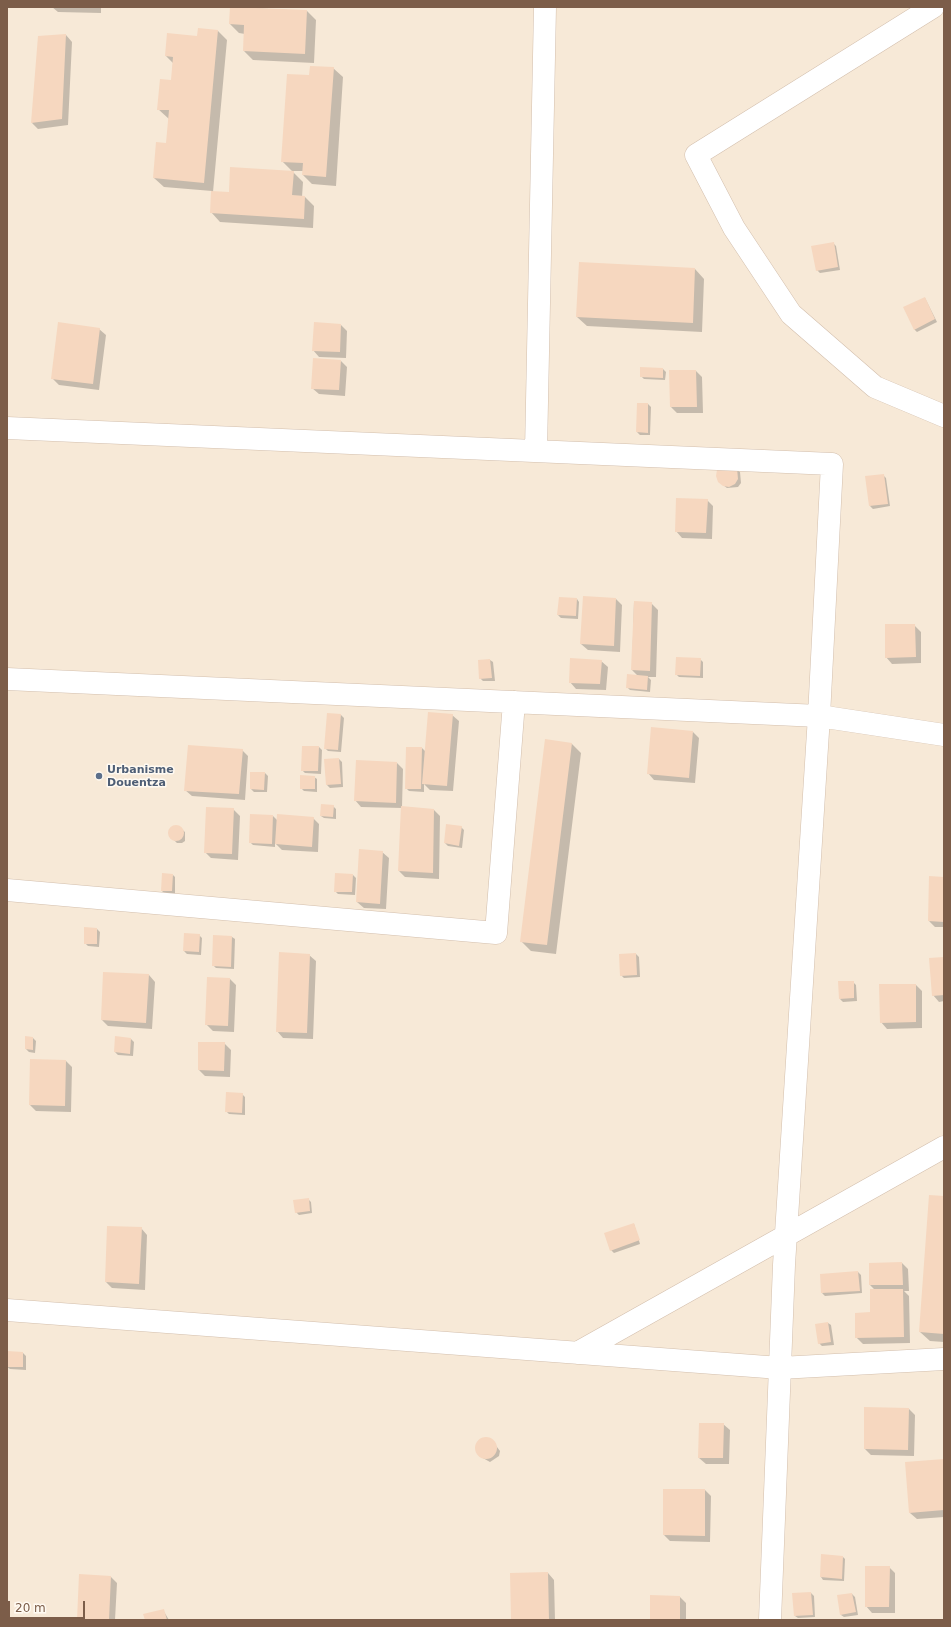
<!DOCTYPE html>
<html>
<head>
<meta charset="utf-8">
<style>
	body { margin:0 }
	#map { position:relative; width:951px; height:1627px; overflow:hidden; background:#fef7ea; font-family:"DejaVu Sans",sans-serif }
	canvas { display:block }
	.frame { position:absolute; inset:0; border:8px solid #7c5d49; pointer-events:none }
	.scale { position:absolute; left:8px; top:1601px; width:77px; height:18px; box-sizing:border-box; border:2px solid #7c5d49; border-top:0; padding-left:5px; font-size:12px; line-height:14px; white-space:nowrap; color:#7c5d49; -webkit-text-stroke:3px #fffaf2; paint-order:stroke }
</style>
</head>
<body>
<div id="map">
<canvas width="951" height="1627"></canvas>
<div class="frame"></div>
<div class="scale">20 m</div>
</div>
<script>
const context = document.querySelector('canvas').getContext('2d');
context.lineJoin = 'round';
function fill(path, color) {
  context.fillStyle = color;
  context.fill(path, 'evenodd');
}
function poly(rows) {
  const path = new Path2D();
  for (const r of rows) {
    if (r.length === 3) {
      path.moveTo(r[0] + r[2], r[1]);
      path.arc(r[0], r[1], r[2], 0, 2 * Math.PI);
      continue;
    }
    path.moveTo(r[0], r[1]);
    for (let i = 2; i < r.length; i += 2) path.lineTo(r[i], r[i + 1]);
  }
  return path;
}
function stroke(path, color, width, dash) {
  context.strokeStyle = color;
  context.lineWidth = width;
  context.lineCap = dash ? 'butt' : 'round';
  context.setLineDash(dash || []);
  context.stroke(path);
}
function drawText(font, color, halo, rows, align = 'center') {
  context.font = font + ' "DejaVu Sans",sans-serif';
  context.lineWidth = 3;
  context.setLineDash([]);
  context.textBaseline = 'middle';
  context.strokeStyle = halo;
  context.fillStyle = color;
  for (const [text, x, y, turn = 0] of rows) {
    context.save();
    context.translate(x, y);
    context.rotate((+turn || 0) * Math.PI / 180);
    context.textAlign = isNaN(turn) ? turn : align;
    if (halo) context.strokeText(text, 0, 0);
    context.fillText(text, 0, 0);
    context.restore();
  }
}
const residential = poly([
	[7,7,944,7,944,1620,7,1620]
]);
const shadow = poly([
	[52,7,101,7,101,13,58,12],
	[231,7,307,11,316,20,314,63,253,60,244,51,245,34,239,33,230,24],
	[218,31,227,40,213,192,229,193,293,172,282,161,310,76,333,68,343,77,336,186,312,184,303,175,303,171,292,171,303,182,302,197,305,197,314,206,313,228,220,222,211,212,212,191,164,187,154,178,167,144,169,119,158,109,172,81,173,63,166,56,198,37],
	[66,35,72,42,68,125,38,129,32,123],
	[833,243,836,246,840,270,820,273,817,270],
	[695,269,704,279,702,332,587,326,577,317],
	[925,298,937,322,917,332,914,329],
	[341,325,347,331,346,358,319,357,313,350],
	[99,329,106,335,99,390,59,385,53,379],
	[341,361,347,367,345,396,319,394,312,388],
	[663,369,666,372,665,380,644,379,641,376],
	[670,371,696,371,702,377,703,413,677,413,671,407],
	[648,404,651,407,650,435,640,435,637,432],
	[736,469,740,472,741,483,738,487,727,488,723,485],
	[883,475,886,478,890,506,873,509,870,506],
	[707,500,713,506,712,539,682,538,676,531],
	[577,599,579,602,578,619,561,618,558,615],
	[616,599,622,605,620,652,588,650,581,644],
	[634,602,651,603,658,610,656,677,648,677,651,680,650,692,630,690,627,687,638,676,632,670],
	[914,625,921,632,921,663,892,664,886,657],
	[700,659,703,662,703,678,679,677,676,674],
	[490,660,493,662,495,681,483,681,480,678],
	[601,661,608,667,606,690,576,689,570,682],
	[328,714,341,715,344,718,341,752,328,751,325,748],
	[452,715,459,721,453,791,430,790,424,784,424,792,409,791,406,788,422,748,426,752],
	[693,732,699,738,695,783,654,780,648,773],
	[571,743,581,753,556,954,531,951,521,941],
	[319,747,322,750,321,774,305,773,302,770],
	[242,750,248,756,245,800,192,796,185,790],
	[339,759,342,762,343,787,330,788,327,785,325,760],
	[397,763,403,769,402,807,434,810,440,816,439,879,405,877,399,871,402,808,361,807,355,800],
	[265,773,268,776,267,792,254,792,251,789],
	[314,777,317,779,317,792,304,791,301,788],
	[333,806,336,809,336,819,324,818,321,816],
	[233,809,240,816,238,860,211,858,205,852],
	[273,816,277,820,313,818,319,824,318,852,282,850,275,843,275,847,253,845,250,842],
	[175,826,179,827,185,832,185,841,182,843,177,843,171,837,171,829],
	[461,827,464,830,462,848,448,846,445,843],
	[382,852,389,858,386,909,364,908,357,902],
	[173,875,175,877,175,894,165,894,162,891],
	[353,875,356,878,355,895,338,894,335,891],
	[944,878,944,927,935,927,929,921],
	[85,928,97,929,100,932,99,947,88,946,85,943],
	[199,935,202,938,201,955,187,954,184,951],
	[214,936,232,937,235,939,234,969,216,968,213,965],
	[636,954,639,957,640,977,624,978,621,975],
	[309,955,316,961,313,1039,283,1038,277,1031],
	[944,958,944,1001,939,1002,933,995],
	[149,975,155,982,152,1029,108,1026,102,1020],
	[230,979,236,985,234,1032,213,1031,206,1024],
	[853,982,856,985,857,1001,843,1002,840,999],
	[916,985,922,991,922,1028,887,1029,881,1022],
	[33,1038,36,1041,35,1053,29,1052,26,1049],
	[131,1039,134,1042,133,1056,118,1055,115,1052],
	[224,1043,231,1050,230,1077,205,1076,199,1070],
	[66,1061,72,1067,71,1112,36,1111,30,1105],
	[242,1094,245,1097,245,1115,229,1114,226,1111],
	[944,1197,944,1342,930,1341,920,1332],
	[308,1199,311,1202,312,1213,299,1215,296,1212],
	[634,1224,640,1244,614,1253,611,1250],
	[108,1227,141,1228,147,1235,145,1290,112,1288,106,1282],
	[902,1263,908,1269,909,1291,904,1291,909,1296,910,1343,863,1344,856,1337,871,1313,875,1290,870,1285],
	[858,1272,861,1275,862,1293,825,1296,822,1293],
	[828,1323,831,1325,834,1345,822,1346,819,1343],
	[23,1353,26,1356,26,1370,10,1369,7,1367],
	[909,1409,915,1415,914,1456,871,1455,865,1449],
	[723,1424,730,1430,729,1464,706,1464,699,1458],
	[491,1439,500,1451,499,1456,490,1462,481,1457,476,1449,480,1440],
	[944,1460,944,1517,917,1519,910,1513,906,1463],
	[705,1490,711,1496,710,1542,670,1541,664,1535],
	[843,1557,845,1559,844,1581,823,1580,821,1577],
	[889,1567,895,1573,895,1613,872,1613,866,1606],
	[548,1573,554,1580,555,1620,512,1620],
	[80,1575,111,1577,117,1583,115,1620,78,1620],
	[811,1593,814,1596,815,1617,798,1618,795,1616],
	[852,1594,855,1597,858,1615,844,1617,841,1615],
	[651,1596,680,1597,686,1603,686,1620,651,1620],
	[163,1610,169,1620,146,1620]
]);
const building = poly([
	[230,7,307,10,305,54,243,51,244,25,229,24],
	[198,28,218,30,204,183,153,178,156,142,166,143,169,110,157,110,160,79,171,80,173,57,165,56,167,33,197,36],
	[66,34,62,119,31,123,38,36],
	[310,66,334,67,326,177,302,175,303,163,281,162,287,74,309,75],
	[230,167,294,171,292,195,305,196,304,219,210,213,211,191,229,192],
	[834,242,838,267,816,271,811,246],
	[579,262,695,268,693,323,576,317],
	[925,297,935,319,914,330,903,307],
	[58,322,100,328,93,384,51,379],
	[314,322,341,324,340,352,312,351],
	[313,358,341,360,339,390,311,389],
	[640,367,663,368,663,378,640,377],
	[669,370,696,370,697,407,670,407],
	[637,403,648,403,648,433,636,432],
	[721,466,737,468,738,479,735,484,729,487,723,486,718,482,716,476,717,470],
	[884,474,888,504,869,506,865,476],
	[676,498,708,499,706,533,675,532],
	[583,596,616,598,614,646,580,644],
	[559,597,577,598,576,616,557,615],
	[634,601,652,602,650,671,631,670],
	[885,624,915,624,916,657,885,658],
	[676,657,701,658,700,676,675,675],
	[570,658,602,660,600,684,569,683],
	[490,659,492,678,479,679,478,660],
	[627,674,648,676,647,690,626,688],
	[428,712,453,714,447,786,422,784],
	[327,713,341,714,338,750,324,749],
	[651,727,693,731,689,778,647,774],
	[545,739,572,743,547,945,520,942],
	[188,745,243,749,239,794,184,791],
	[302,746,319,746,318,771,301,771],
	[406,747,422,747,421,789,405,789],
	[339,758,341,784,326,785,324,759],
	[356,760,397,762,396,803,354,801],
	[250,772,265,772,264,790,250,789],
	[300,775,315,776,315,789,300,789],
	[321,804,334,805,333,817,320,816],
	[401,806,434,809,433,873,398,871],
	[206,807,234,808,232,854,204,853],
	[250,814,273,815,272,844,249,843],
	[277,814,314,817,312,847,275,844],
	[446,824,462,826,459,846,444,843],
	[176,833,8],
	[359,849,383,851,380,904,356,902],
	[162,873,173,874,172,891,161,891],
	[335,873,353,874,352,892,334,892],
	[929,876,944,877,944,922,928,921],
	[84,927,97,928,97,944,84,944],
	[184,933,200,934,199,952,183,951],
	[213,935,232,936,231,967,212,966],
	[279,952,310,954,307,1033,276,1032],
	[636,953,637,975,620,976,619,954],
	[944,957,944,995,932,996,929,958],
	[103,972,149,974,146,1023,101,1020],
	[207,977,230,978,228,1026,205,1025],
	[838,981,854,981,854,998,839,999],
	[879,984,916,984,916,1022,880,1023],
	[25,1036,33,1037,33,1050,25,1049],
	[115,1036,131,1038,130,1054,114,1052],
	[198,1042,225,1042,224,1071,198,1070],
	[30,1059,66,1060,65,1106,29,1105],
	[226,1092,243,1093,242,1113,225,1112],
	[929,1195,944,1196,944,1334,919,1332],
	[309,1198,310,1211,295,1213,293,1200],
	[634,1223,640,1240,610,1251,604,1233],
	[107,1226,142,1227,139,1284,105,1282],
	[902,1262,903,1285,869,1285,869,1263],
	[858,1271,860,1291,821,1293,820,1274],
	[870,1289,903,1289,904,1337,855,1338,855,1313,870,1312],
	[828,1322,831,1342,818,1344,815,1324],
	[7,1351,23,1352,23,1367,7,1367],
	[864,1407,909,1408,908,1450,864,1449],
	[699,1423,724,1423,723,1458,698,1458],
	[486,1448,11],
	[944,1459,944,1510,909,1513,905,1462],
	[663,1489,705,1489,705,1536,663,1535],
	[821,1554,843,1556,842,1579,820,1577],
	[865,1566,890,1566,889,1607,865,1607],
	[548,1572,549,1620,511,1620,510,1573],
	[79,1574,111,1576,109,1620,77,1620],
	[811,1592,813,1615,794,1616,792,1593],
	[852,1593,856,1612,840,1615,837,1595],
	[650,1595,680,1596,680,1620,650,1620],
	[164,1609,167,1620,145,1620,143,1614]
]);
const minor = poly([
	[933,7,696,155,734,228,791,314,875,387,944,416],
	[7,428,832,464,819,716,784,1265,770,1620],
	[536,451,545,7],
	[7,679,819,716,944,735],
	[7,890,496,933,514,702],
	[7,1310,780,1368,944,1359],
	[577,1353,944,1147]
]);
const markers = [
	[99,776,4,"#5c6f8a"]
];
const serviceNames = [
	["Urbanisme",107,770],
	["Douentza",107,783]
];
fill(residential, '#f7e9d7');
fill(shadow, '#0003');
fill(building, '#f6d7bf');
stroke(minor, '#d3bfad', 23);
stroke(minor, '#fff', 22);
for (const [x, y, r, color] of markers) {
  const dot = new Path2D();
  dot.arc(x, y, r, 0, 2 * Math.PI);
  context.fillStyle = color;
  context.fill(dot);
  stroke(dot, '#fffaf2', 1.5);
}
drawText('bold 11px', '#4e5e75', '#fffaf2', serviceNames, 'left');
</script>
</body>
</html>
